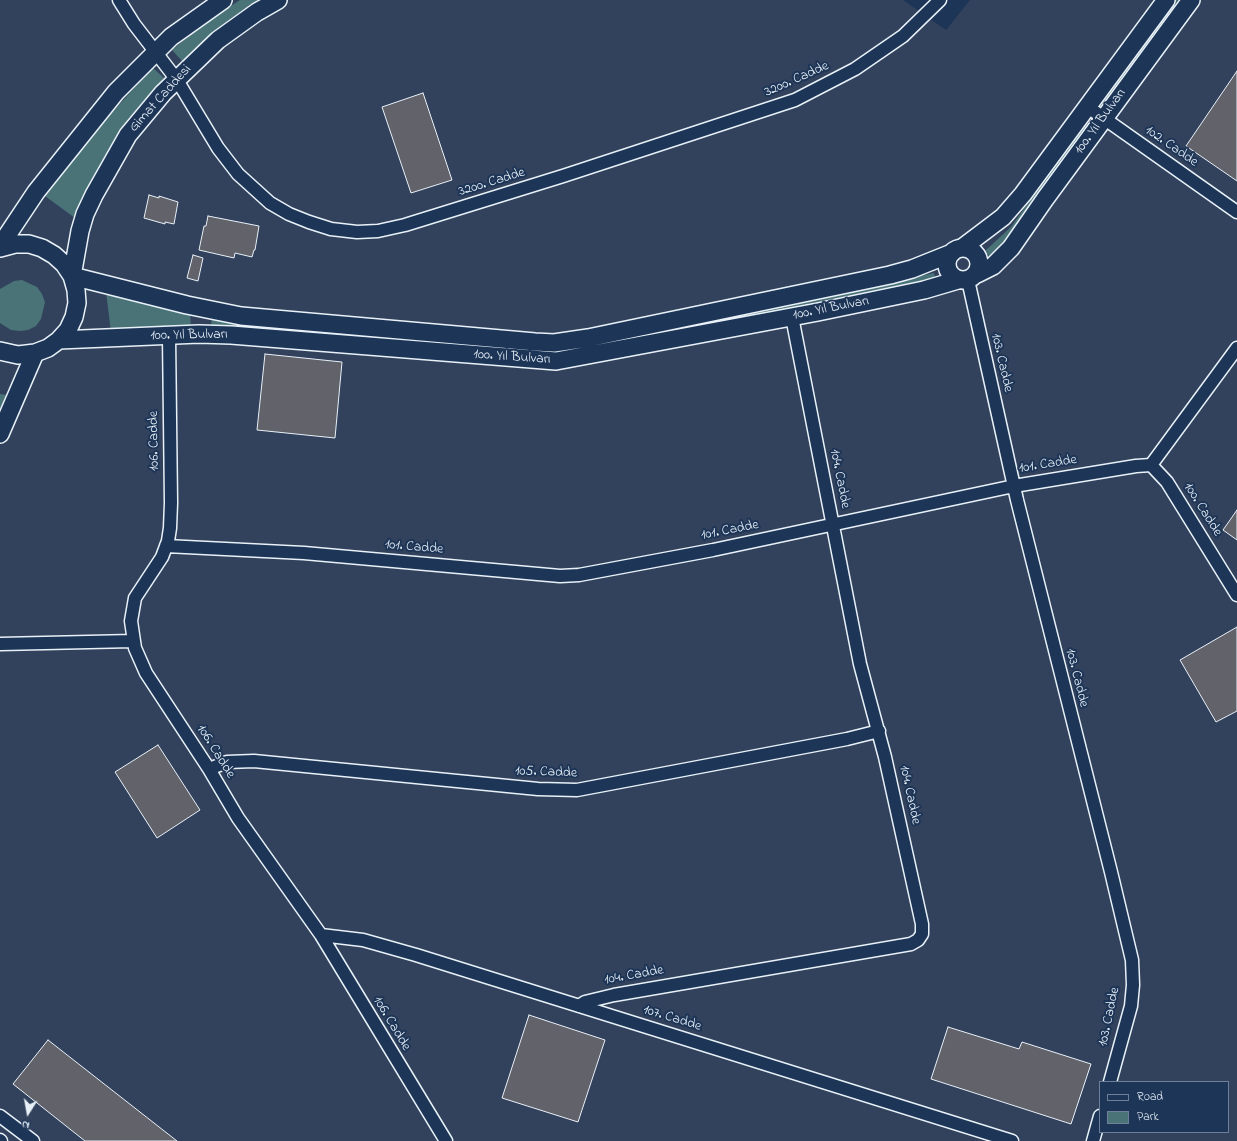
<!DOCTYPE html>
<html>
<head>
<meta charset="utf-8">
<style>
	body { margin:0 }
	#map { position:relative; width:1237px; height:1141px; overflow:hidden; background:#1d3557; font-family:"Indie Flower",sans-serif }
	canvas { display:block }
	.legend { position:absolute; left:1099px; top:1081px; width:130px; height:52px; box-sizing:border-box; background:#1d3557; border:1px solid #6e8097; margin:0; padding:5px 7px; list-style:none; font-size:12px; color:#e8f1f8 }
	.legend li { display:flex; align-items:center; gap:8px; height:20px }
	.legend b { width:20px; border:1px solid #6e8097 }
	.north { position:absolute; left:8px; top:1093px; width:40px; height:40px; -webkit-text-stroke:3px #1d3557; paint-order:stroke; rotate:191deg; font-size:11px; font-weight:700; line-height:16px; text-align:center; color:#e8f1f8 }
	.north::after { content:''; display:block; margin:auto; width:14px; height:18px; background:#e8f1f8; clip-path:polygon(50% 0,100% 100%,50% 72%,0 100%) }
</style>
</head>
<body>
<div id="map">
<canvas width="1237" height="1141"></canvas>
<ul class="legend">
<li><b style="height:5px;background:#1d3557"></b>Road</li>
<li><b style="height:11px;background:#4a7377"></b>Park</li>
</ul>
<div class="north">N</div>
</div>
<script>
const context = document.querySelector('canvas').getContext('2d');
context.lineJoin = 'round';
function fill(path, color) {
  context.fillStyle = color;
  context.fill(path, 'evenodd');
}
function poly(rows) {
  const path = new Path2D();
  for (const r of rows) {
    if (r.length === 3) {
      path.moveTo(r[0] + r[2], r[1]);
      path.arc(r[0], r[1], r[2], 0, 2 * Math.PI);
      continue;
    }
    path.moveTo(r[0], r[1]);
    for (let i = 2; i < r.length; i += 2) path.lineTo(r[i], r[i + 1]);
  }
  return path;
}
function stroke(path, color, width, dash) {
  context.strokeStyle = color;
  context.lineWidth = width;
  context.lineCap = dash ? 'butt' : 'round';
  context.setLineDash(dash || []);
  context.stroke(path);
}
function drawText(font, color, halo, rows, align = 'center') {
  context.font = font + ' "Indie Flower",sans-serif';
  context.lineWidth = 4;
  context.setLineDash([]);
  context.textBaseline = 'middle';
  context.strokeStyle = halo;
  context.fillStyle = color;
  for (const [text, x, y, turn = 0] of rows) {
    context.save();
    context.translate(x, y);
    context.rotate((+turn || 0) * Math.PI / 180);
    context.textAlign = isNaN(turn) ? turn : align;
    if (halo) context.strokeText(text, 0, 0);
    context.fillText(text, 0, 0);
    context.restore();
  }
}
const built = poly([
	[0,0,903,0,946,30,970,0,1237,0,1237,1141,0,1141],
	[1100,1082,1228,1082,1228,1132,1100,1132]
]);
const green = poly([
	[240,0,263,0,210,38,182,61,172,50,206,22],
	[1173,0,1178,0,1103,105,1100,103],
	[153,68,164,78,142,103,110,147,97,171,75,218,45,196,104,121],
	[1085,122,1088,124,1006,243,990,257,985,251,1011,227],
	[934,273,935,278,560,354,373,337,259,329,211,327,212,316,555,349,791,303],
	[22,280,37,287,42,294,45,302,41,319,36,326,28,330,20,331,11,330,0,323,0,289,14,281],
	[106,292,190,311,191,328,111,332],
	[0,394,7,395,0,413]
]);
const building = poly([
	[1237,71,1237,181,1186,146,1237,71],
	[423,93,452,180,411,193,382,107,423,93],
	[149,195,159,198,159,196,178,202,174,224,165,222,165,224,144,218,149,195],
	[208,216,259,226,255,250,254,250,252,257,235,253,234,258,199,250,204,226,206,226,208,216],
	[193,255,203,258,198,281,187,278,193,255],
	[265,354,342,362,335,438,257,430,265,354],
	[1237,510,1237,540,1223,530,1237,510],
	[1237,627,1237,711,1216,722,1180,660,1237,627],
	[158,745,200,810,157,838,115,772,158,745],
	[529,1015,605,1040,578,1122,502,1098,529,1015],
	[948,1027,1019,1049,1022,1042,1091,1064,1071,1124,931,1079,948,1027],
	[48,1040,177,1141,85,1141,13,1084,48,1040]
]);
const minor = poly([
	[119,0,134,24,177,80,218,148,238,174,270,203,289,214,309,222,331,229,357,232,378,231,405,225,563,176,795,100,855,69,903,36,940,0],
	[1088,107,1237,212],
	[968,280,1017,500,1111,872,1132,960,1133,985,1131,1006,1110,1082],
	[169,336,171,503,170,528,168,541,162,557,135,598,131,621,135,648,146,673,209,769,238,818,321,935,446,1141],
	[1151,465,1167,482,1237,595],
	[166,546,304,553,560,576,579,575,713,550,1014,486,1136,466,1151,465,1237,348],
	[0,644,133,641],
	[209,769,227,762,254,761,538,789,577,790,847,739,879,731],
	[321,935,363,940,416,955,1012,1141],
	[579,1006,585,1002,614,995,911,944,918,940,922,934,922,924,885,757,860,664,792,317],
	[0,1116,33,1141],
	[0,1140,1,1141],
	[1093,1141,1100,1116]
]);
const secondary = poly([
	[278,0,257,12,218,40,163,93,128,135,94,195,85,214,80,231,72,276,187,305,241,316,535,342,554,343,588,338,890,275,912,269,952,253],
	[0,246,36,192,116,92,171,37,223,0],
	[963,264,16],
	[0,248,15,244,29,244,42,248,54,255,64,264,72,276,76,290,77,303,74,317,68,330,59,340,48,348,35,353,18,355,0,351],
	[962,248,1003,217,1023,194,1166,0],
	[977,274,993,266,1011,248,1045,199,1191,0],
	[59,340,199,334,231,335,556,361,818,312,924,290,958,280],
	[0,434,35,353]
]);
const streetNames = [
	["3200. Cadde",797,80,-24],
	["Gimat Caddesi",161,99,-48],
	["100. Yıl Bulvarı",1101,122,-54],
	["102. Cadde",1171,147,35],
	["3200. Cadde",492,183,-17],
	["100. Yıl Bulvarı",831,309,-11],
	["100. Yıl Bulvarı",189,336,-1],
	["100. Yıl Bulvarı",512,358,4],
	["103. Cadde",1001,363,77],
	["106. Cadde",155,441,-91],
	["101. Cadde",1048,465,-9],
	["104. Cadde",839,479,79],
	["100. Cadde",1202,510,58],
	["101. Cadde",730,531,-11],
	["101. Cadde",414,548,5],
	["103. Cadde",1076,678,76],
	["106. Cadde",215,752,58],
	["105. Cadde",546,773,2],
	["104. Cadde",909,795,78],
	["104. Cadde",634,976,-10],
	["103. Cadde",1110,1017,-78],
	["107. Cadde",672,1019,17],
	["106. Cadde",391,1024,59]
];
fill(built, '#32425d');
fill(green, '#4a7377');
fill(building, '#62626b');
stroke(building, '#e8f1f8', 1);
stroke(minor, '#e8f1f8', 15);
stroke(secondary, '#e8f1f8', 20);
stroke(minor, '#1d3557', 12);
stroke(secondary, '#1d3557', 17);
drawText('14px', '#e8f1f8', '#1d3557', streetNames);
</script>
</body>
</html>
